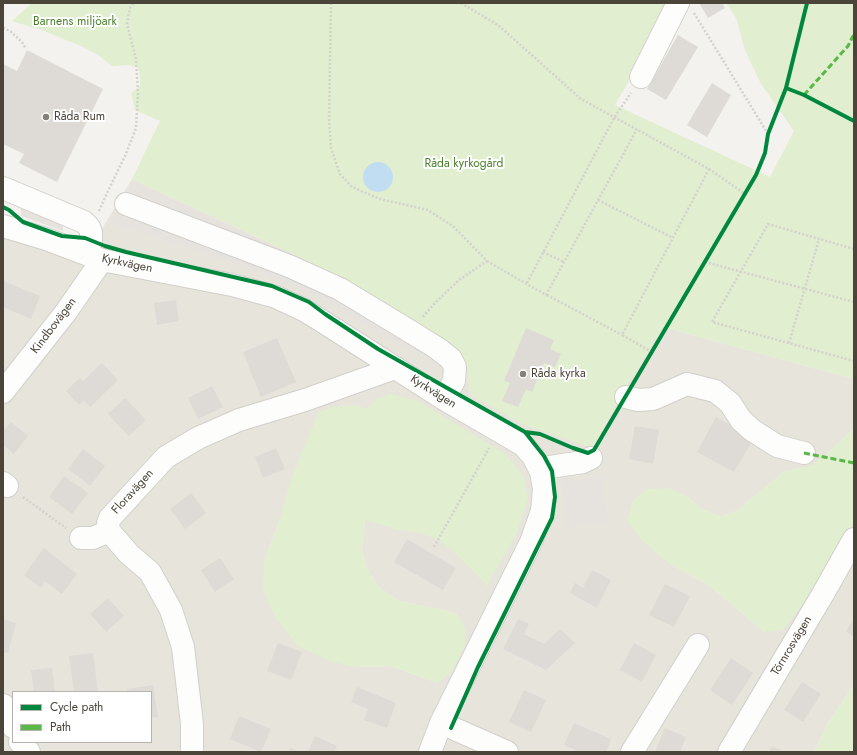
<!DOCTYPE html>
<html>
<head>
<meta charset="utf-8">
<style>
	body { margin:0 }
	#map { position:relative; width:857px; height:755px; overflow:hidden; background:#f4f2ee; font-family:Jost,sans-serif }
	canvas { display:block }
	.frame { position:absolute; inset:0; border:4px solid #4b4439; pointer-events:none }
	.legend { position:absolute; left:12px; top:691px; width:140px; height:52px; box-sizing:border-box; background:#fff; border:1px solid #b7b4b0; margin:0; padding:5px 7px; list-style:none; font-size:12px; color:#4b4439 }
	.legend li { display:flex; align-items:center; gap:8px; height:20px }
	.legend b { width:20px; border:1px solid #b7b4b0 }
</style>
</head>
<body>
<div id="map">
<canvas width="857" height="755"></canvas>
<div class="frame"></div>
<ul class="legend">
<li><b style="height:5px;background:#00873e"></b>Cycle path</li>
<li><b style="height:5px;background:#58b947"></b>Path</li>
</ul>
</div>
<script>
const context = document.querySelector('canvas').getContext('2d');
context.lineJoin = 'round';
function fill(path, color) {
  context.fillStyle = color;
  context.fill(path, 'evenodd');
}
function poly(rows) {
  const path = new Path2D();
  for (const r of rows) {
    if (r.length === 3) {
      path.moveTo(r[0] + r[2], r[1]);
      path.arc(r[0], r[1], r[2], 0, 2 * Math.PI);
      continue;
    }
    path.moveTo(r[0], r[1]);
    for (let i = 2; i < r.length; i += 2) path.lineTo(r[i], r[i + 1]);
  }
  return path;
}
function stroke(path, color, width, dash) {
  context.strokeStyle = color;
  context.lineWidth = width;
  context.lineCap = dash ? 'butt' : 'round';
  context.setLineDash(dash || []);
  context.stroke(path);
}
function drawText(font, color, halo, rows, align = 'center') {
  context.font = font + ' Jost,sans-serif';
  context.lineWidth = 4;
  context.setLineDash([]);
  context.textBaseline = 'middle';
  context.strokeStyle = halo;
  context.fillStyle = color;
  for (const [text, x, y, turn = 0] of rows) {
    context.save();
    context.translate(x, y);
    context.rotate((+turn || 0) * Math.PI / 180);
    context.textAlign = isNaN(turn) ? turn : align;
    if (halo) context.strokeText(text, 0, 0);
    context.fillText(text, 0, 0);
    context.restore();
  }
}
const residential = poly([
	[132,179,338,275,448,348,466,374,472,396,592,448,627,385,663,327,854,379,854,429,813,466,785,471,736,511,721,517,702,509,686,496,671,565,709,585,764,632,807,598,854,521,854,685,828,722,814,752,3,752,3,234,63,253,99,234],
	[365,519,362,550,367,569,379,587,397,600,421,606,441,609,458,615,438,683,391,666,357,667,264,562,278,524],
	[13,692,151,692,151,742,13,742]
]);
const green = poly([
	[32,3,674,3,615,105,770,177,794,131,761,84,745,50,736,18,726,3,854,3,854,379,663,327,627,385,592,448,522,424,472,396,466,374,448,348,338,275,132,179,160,121,135,110,131,93,140,86,140,75,138,68,130,65,112,66,98,55,83,47,44,31,12,21],
	[391,394,418,401,507,455,524,477,528,499,518,531,487,586,459,557,440,541,421,533,396,529,365,520,362,550,367,569,379,587,397,600,421,606,441,609,458,615,465,627,465,645,452,671,438,683,391,666,357,667,332,662,297,646,274,616,263,589,264,562,278,524,292,477,318,413,332,407,355,405,367,409,376,399],
	[854,429,854,521,807,598,783,630,764,632,709,585,671,565,641,540,627,521,633,500,648,489,669,488,686,496,702,509,721,517,736,511,785,471,813,465],
	[854,685,854,752,814,752,828,722]
]);
const parking = poly([
	[133,182,260,240,257,248,125,197],
	[21,204,63,219,63,231,21,216],
	[119,208,310,280,427,349,419,356,307,291,251,268,111,223],
	[573,475,574,481,602,477,608,522,567,527,560,477]
]);
const water = poly([
	[378,177,15]
]);
const building = poly([
	[699,3,722,3,725,8,708,18],
	[678,35,698,47,666,100,647,89],
	[27,50,103,89,57,182,19,163,24,154,3,144,3,64,17,71],
	[712,83,731,95,707,137,687,125],
	[3,281,40,296,31,319,3,307],
	[176,300,179,321,157,325,154,303],
	[526,328,554,340,550,349,561,354,555,367,544,363,532,392,526,389,518,407,502,401,510,383,504,381],
	[277,338,296,382,261,397,243,352],
	[102,363,118,380,90,407,84,400,79,405,66,391,80,378,83,381],
	[212,386,223,407,198,419,188,398],
	[125,398,146,420,129,436,108,414],
	[716,417,754,438,734,472,697,452],
	[11,422,28,436,14,454,3,445,3,432],
	[635,426,659,430,653,464,629,459],
	[276,448,285,469,263,478,255,457],
	[83,449,105,466,90,486,68,469],
	[64,476,88,493,72,514,49,497],
	[191,493,206,513,185,529,170,509],
	[407,539,456,568,443,590,394,562],
	[44,548,77,574,62,594,45,581,41,588,24,575],
	[220,558,234,579,215,592,201,570],
	[592,570,611,580,597,608,570,593,575,583,583,588],
	[665,584,690,596,674,627,649,615],
	[108,598,124,616,106,632,90,614],
	[3,619,16,623,8,653,3,652],
	[518,619,529,624,524,634,544,644,560,629,575,643,546,670,503,649],
	[854,619,854,637,846,631],
	[278,643,302,652,291,680,267,671],
	[634,643,656,655,642,682,620,670],
	[93,653,98,692,74,692,69,656],
	[731,658,753,673,732,705,710,690],
	[52,668,55,692,34,692,31,670],
	[802,682,821,694,803,722,784,710],
	[153,685,158,717,151,718,151,692,127,692,127,689],
	[357,687,396,703,387,728,364,720,368,709,351,702],
	[524,690,546,700,531,732,509,722],
	[239,716,271,729,261,752,230,739],
	[574,723,611,739,606,752,580,752,564,745],
	[665,728,686,737,680,752,655,752],
	[315,736,337,746,334,752,308,752],
	[772,746,786,752,769,752],
	[290,748,300,752,288,752]
]);
const path = poly([
	[331,3,329,120,331,148,340,174,352,187,380,199,428,210,454,227,487,261,459,280,434,304,422,318],
	[461,3,498,25,581,99,709,169,745,194],
	[694,13,768,134],
	[3,28,10,31,22,42,26,49],
	[598,200,673,238],
	[99,211,107,193,126,154,136,128,138,93,136,59,127,24,130,8,134,3],
	[854,249,768,224,712,322,854,361],
	[543,252,564,262],
	[487,261,546,295,637,129],
	[705,262,854,302],
	[527,283,614,118,631,93],
	[547,295,622,335],
	[789,343,819,239],
	[652,352,622,335,709,169],
	[23,497,66,528],
	[434,547,489,448]
]);
const minor = poly([
	[641,77,678,3],
	[3,188,84,222,89,227,91,232,91,240,87,254],
	[126,204,289,266,340,289,411,332,437,348,451,359,455,367,454,381,444,399],
	[3,226,46,239,102,260,232,285,276,297,304,310,325,323,444,399,523,445,533,456,541,472,544,489,542,511,531,542,441,723,430,752],
	[3,392,66,312,102,260],
	[626,397,638,400,653,399,687,384,715,391,730,403,741,420,752,430,777,446,804,453],
	[541,472,550,467,583,462,591,458],
	[3,483,7,486],
	[81,538,93,538,109,531],
	[3,705,13,727],
	[441,723,507,752],
	[20,742,29,752],
	[192,752,192,724,183,647,171,610,150,572,129,554,109,531,108,523,110,518,166,457,198,438,239,420,305,400,395,368],
	[632,752,698,645],
	[729,752,823,594,854,539]
]);
const quiet = poly([
	[804,95,848,46,854,34],
	[804,453,854,463]
]);
const cycleway = poly([
	[786,88,804,95,854,121],
	[3,207,9,210,23,222,62,236,85,238,105,246,126,252,272,286,309,302,325,314,378,349,525,432,540,434,573,448,588,453,594,450,756,175,765,153,768,134,786,88,807,3],
	[451,728,478,667,552,518,555,497,552,471,544,456,525,432]
]);
const markers = [
	[46,117,4,"#868178"],
	[523,374,4,"#868178"]
];
const parkNames = [
	["Barnens miljöark",75,22],
	["Råda kyrkogård",464,164]
];
const poiNames = [
	["Råda Rum",54,117],
	["Råda kyrka",531,374]
];
const streetNames = [
	["Kyrkvägen",127,264,12],
	["Kindbovägen",54,326,-53],
	["Kyrkvägen",433,392,32],
	["Floravägen",133,492,-48],
	["Törnrosvägen",792,646,-59]
];
fill(residential, '#e7e4dc');
fill(green, '#e1eecf');
fill(parking, '#e6e3df');
fill(water, '#c0ddf1');
fill(building, '#dedbd6');
stroke(minor, '#d2d0cb', 24);
stroke(path, '#d3d2cc', 2.5, [2, 2]);
stroke(minor, '#fdfdfc', 22);
stroke(quiet, '#58b947', 3, [6, 3]);
stroke(cycleway, '#00873e', 4);
for (const [x, y, r, color] of markers) {
  const dot = new Path2D();
  dot.arc(x, y, r, 0, 2 * Math.PI);
  context.fillStyle = color;
  context.fill(dot);
  stroke(dot, '#fff', 1.5);
}
drawText('12px', '#4a7f2a', '#fff', parkNames);
drawText('12px', '#4b4439', '#fff', poiNames, 'left');
drawText('12px', '#4b4439', '#fff', streetNames);
</script>
</body>
</html>
